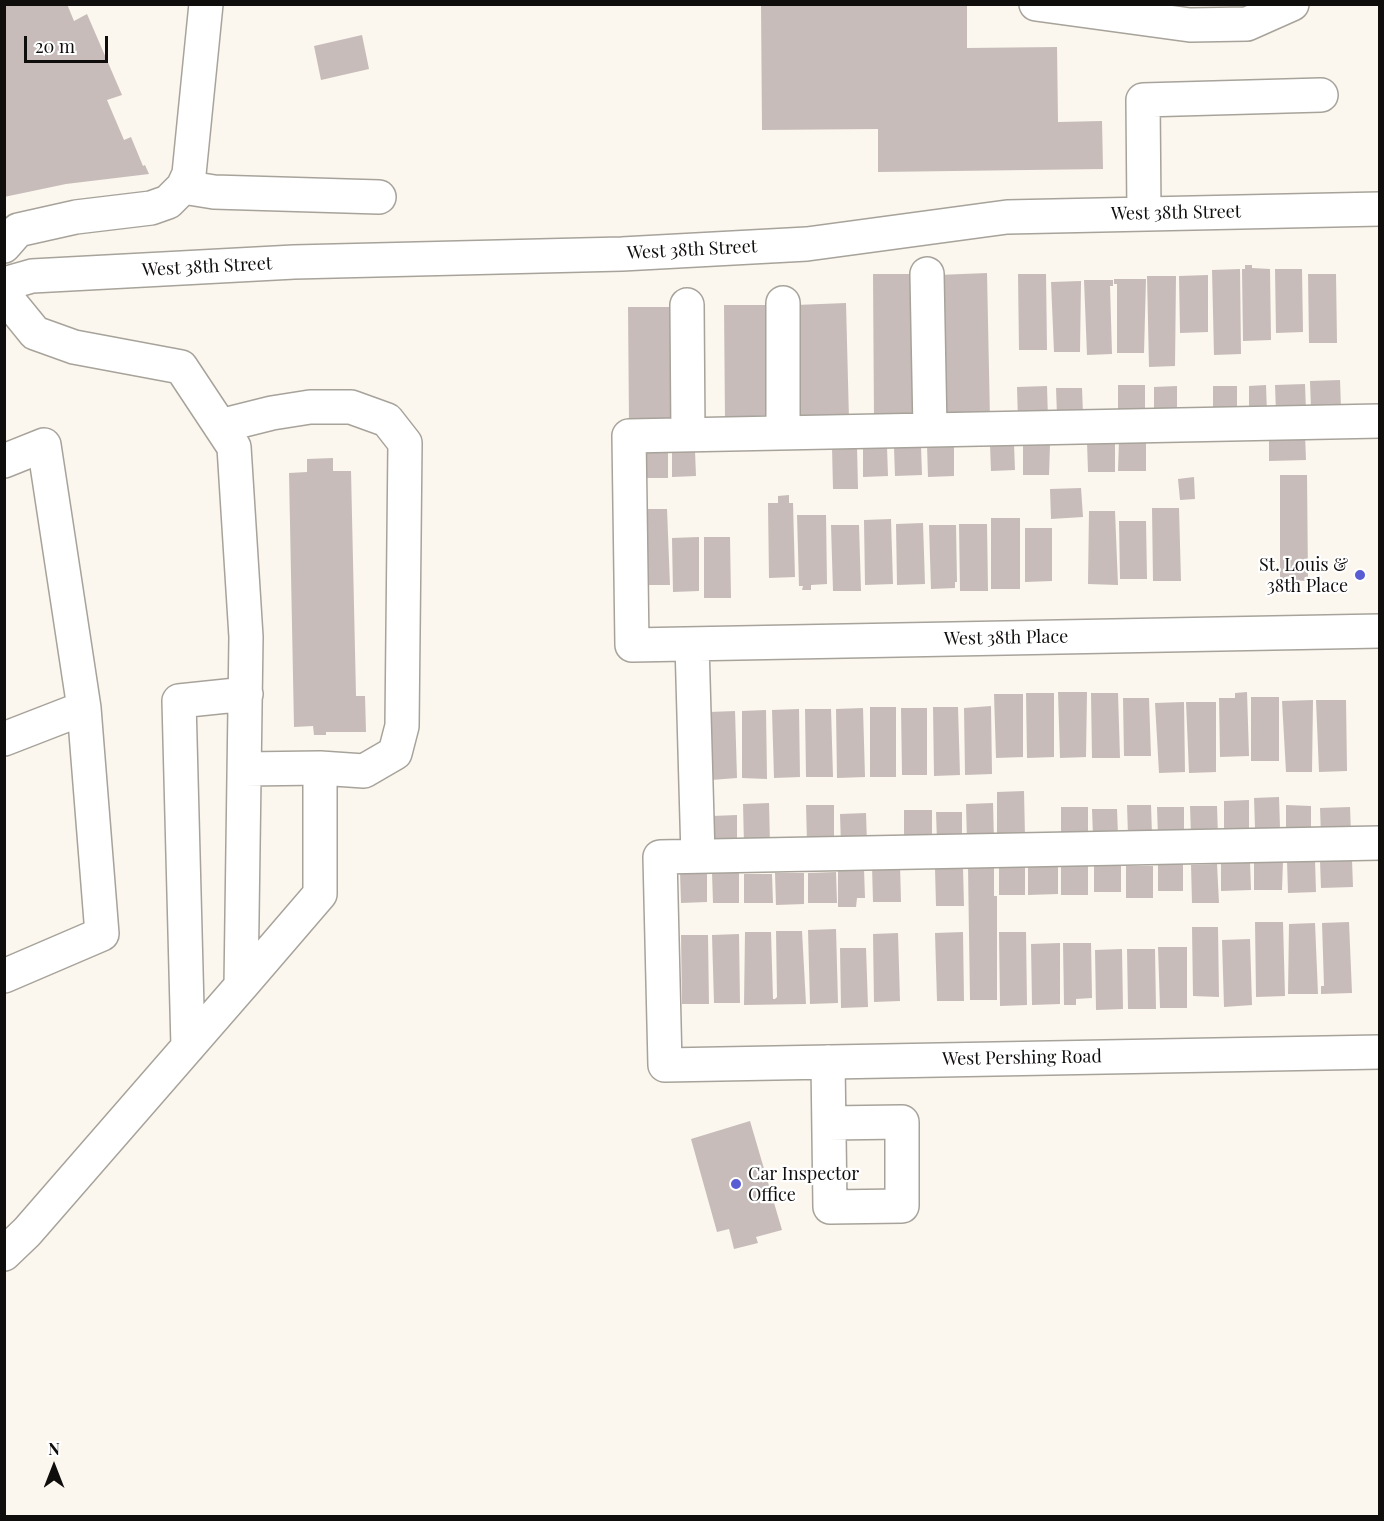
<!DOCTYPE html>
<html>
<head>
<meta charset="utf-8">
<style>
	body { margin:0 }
	#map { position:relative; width:1384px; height:1521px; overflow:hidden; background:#fbf6ee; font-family:"Playfair Display",serif }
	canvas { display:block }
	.frame { position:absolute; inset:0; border:6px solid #100e0c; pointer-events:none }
	.north { position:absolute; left:24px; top:1437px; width:60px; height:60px; -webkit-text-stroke:4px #fff; paint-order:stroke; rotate:0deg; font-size:16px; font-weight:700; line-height:24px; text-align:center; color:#100e0c }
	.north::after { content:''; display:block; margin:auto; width:21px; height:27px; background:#100e0c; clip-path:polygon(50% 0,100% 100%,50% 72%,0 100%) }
	.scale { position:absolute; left:24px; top:36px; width:84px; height:27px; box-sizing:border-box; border:3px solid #100e0c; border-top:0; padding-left:8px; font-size:18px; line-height:21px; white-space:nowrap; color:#100e0c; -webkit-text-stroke:4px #fff; paint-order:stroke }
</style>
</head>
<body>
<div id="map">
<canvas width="1384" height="1521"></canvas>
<div class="frame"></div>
<div class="north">N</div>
<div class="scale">20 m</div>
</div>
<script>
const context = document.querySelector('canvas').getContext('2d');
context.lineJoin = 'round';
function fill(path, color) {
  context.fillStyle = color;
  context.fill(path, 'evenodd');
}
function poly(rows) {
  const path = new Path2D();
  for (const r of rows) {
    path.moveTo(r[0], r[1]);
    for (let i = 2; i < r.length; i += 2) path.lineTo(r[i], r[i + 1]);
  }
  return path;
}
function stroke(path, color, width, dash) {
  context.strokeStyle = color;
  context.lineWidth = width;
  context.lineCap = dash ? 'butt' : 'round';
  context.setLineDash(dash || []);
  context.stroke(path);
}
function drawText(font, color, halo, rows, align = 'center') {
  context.font = font + ' "Playfair Display",serif';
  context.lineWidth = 4.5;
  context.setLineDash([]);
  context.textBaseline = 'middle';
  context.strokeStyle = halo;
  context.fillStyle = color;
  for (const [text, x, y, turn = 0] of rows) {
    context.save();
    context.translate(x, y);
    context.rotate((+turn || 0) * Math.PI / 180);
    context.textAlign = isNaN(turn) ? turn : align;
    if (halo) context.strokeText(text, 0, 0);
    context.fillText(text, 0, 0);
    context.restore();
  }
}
const building = poly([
	[4,4,67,4,74,21,87,14,122,95,107,100,124,140,131,137,143,166,145,165,149,174,66,184,4,197],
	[761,4,967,4,967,48,1057,47,1058,122,1102,121,1103,169,878,172,878,129,762,130],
	[362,35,369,69,321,80,314,46],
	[1245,265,1252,265,1252,268,1270,269,1271,340,1243,341,1242,269,1245,269],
	[1240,269,1241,354,1214,355,1212,270],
	[1275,269,1302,269,1303,332,1276,333],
	[987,273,990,419,940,420,938,275],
	[873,274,919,274,921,420,874,420],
	[1018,274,1046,274,1047,350,1019,350],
	[1308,274,1336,274,1337,343,1309,343],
	[1208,275,1208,332,1180,333,1179,276],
	[1147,276,1176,276,1175,366,1149,367],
	[1114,279,1146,279,1144,353,1117,353,1117,284,1114,284],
	[1084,280,1113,280,1113,286,1110,286,1112,354,1087,355],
	[1081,281,1080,352,1054,352,1051,282],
	[846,303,849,420,799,421,796,305],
	[724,305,770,305,772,423,725,421],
	[628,307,675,307,676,423,629,422],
	[1340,380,1341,408,1311,409,1310,381],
	[1305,384,1306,412,1276,413,1275,385],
	[1118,385,1145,385,1145,417,1118,417],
	[1266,385,1267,413,1249,413,1249,386],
	[1047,386,1048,420,1018,420,1017,387],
	[1177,386,1177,412,1154,413,1154,387],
	[1213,386,1237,386,1237,416,1213,416],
	[1056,388,1082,388,1083,414,1057,415],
	[1269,435,1305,435,1306,460,1269,461],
	[1119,440,1146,440,1146,471,1118,471],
	[1087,442,1115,442,1115,472,1088,472],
	[1014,444,1015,470,991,471,990,445],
	[927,445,954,445,954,476,928,477],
	[1023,445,1050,445,1049,475,1023,475],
	[832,447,857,447,858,489,833,489],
	[887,447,888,476,863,477,863,448],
	[921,447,922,475,895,476,894,448],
	[668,450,668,478,641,478,641,451],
	[672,451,695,451,696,476,672,477],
	[333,458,333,471,351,471,356,696,365,696,366,732,326,732,326,735,314,735,313,726,294,727,289,473,307,472,307,459],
	[1280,475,1307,475,1308,581,1280,580],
	[1194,477,1195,499,1180,500,1178,479],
	[1081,488,1083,517,1051,519,1050,489],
	[789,495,789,503,793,503,795,577,769,578,768,503,778,503,778,496],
	[1152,508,1179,508,1181,581,1153,581],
	[642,509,667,509,670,585,640,585],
	[1089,511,1115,511,1118,585,1088,584],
	[797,515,826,515,827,584,811,585,811,590,802,590,803,586,799,586],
	[991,518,1020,518,1020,589,991,589],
	[891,519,893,584,865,585,864,520],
	[1119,521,1146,521,1147,579,1120,579],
	[923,523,925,584,897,585,896,524],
	[959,524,987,524,988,591,960,591],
	[831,525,859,525,861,591,833,591],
	[929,525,956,525,957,582,955,582,955,588,931,589],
	[1025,528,1052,528,1052,581,1025,582],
	[699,537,699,591,673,592,672,538],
	[704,537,730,537,731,598,704,598],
	[1058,692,1087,692,1086,757,1060,758],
	[1247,692,1249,756,1220,757,1219,698,1235,698,1235,693],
	[1026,693,1054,693,1054,757,1027,758],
	[1091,693,1118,693,1120,758,1092,758],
	[994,694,1023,694,1023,757,996,758],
	[1251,697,1279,697,1279,761,1251,761],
	[1123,698,1149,698,1151,756,1124,756],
	[1313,700,1312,772,1286,772,1282,701],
	[1316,700,1346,700,1347,771,1319,772],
	[1184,702,1185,772,1159,773,1155,703],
	[1186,702,1216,702,1216,772,1189,773],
	[991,706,992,774,965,775,964,708],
	[870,707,896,707,896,777,870,777],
	[933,707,958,707,960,775,934,776],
	[863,708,865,777,837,778,836,709],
	[901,708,927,708,927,775,902,775],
	[799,709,800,777,774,778,772,710],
	[805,709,831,709,833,777,806,777],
	[766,710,767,779,742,778,742,711],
	[735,711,737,778,711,780,709,712],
	[1024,791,1025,837,997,838,997,792],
	[1279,797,1280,828,1255,828,1254,798],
	[1249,800,1249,830,1224,830,1224,801],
	[769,803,770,845,744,845,743,804],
	[993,803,994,842,967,842,966,804],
	[806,805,834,805,834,842,807,842],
	[1127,805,1151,805,1152,835,1128,835],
	[1286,805,1311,806,1311,835,1286,835],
	[1190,806,1217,806,1218,836,1191,836],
	[1061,807,1088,807,1088,835,1061,836],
	[1157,807,1184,807,1184,836,1158,837],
	[1350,807,1351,833,1321,835,1320,808],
	[1092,809,1117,809,1118,836,1093,836],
	[904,810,932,810,932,842,904,843],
	[936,812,962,812,962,842,937,841],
	[866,813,867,844,841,845,840,814],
	[737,815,737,846,712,847,712,816],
	[1315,860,1316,892,1288,893,1287,861],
	[1352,860,1353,887,1321,888,1320,861],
	[1254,861,1283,861,1282,890,1254,890],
	[1250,862,1251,890,1221,891,1221,863],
	[1094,864,1121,864,1121,892,1094,892],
	[1158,864,1183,864,1183,891,1158,891],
	[1217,864,1219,903,1192,903,1191,865],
	[900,865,901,902,873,902,872,866],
	[1058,865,1058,894,1028,895,1028,867],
	[999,866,1025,867,1025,895,999,895],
	[1061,866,1088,866,1088,895,1061,895],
	[1126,866,1153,866,1153,898,1126,898],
	[968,867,994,867,994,896,997,896,997,1000,970,1000],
	[963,868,964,906,936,906,935,869],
	[838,869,864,869,865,898,857,898,856,907,838,907],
	[739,872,739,903,713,903,712,873],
	[836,872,837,903,808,903,808,873],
	[680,873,707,873,707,902,681,903],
	[775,873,804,873,804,904,776,905],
	[744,874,772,874,773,903,744,903],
	[1255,922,1283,922,1285,996,1256,997],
	[1349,922,1352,993,1321,994,1321,986,1324,986,1322,923],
	[1315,923,1318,994,1288,994,1289,924],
	[1192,927,1218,927,1219,997,1193,996],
	[836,929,838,1003,810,1004,808,930],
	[776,931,802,931,806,1004,744,1005,745,932,771,932,773,999,775,999,777,997],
	[963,932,964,1001,937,1001,935,933],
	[999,932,1026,932,1027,1005,1000,1006],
	[898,933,900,1001,874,1002,873,934],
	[739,934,740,1003,714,1003,712,935],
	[681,935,708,935,709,1004,682,1004],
	[1250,939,1252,1005,1224,1007,1222,940],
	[1060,943,1060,1004,1032,1005,1031,944],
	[1063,943,1091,943,1092,998,1076,999,1076,1005,1064,1005],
	[1158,947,1187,947,1187,1008,1160,1008],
	[840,948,866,948,868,1007,841,1008],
	[1122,949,1123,1009,1096,1010,1095,950],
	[1127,949,1155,949,1156,1009,1128,1009],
	[750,1121,782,1230,756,1237,758,1243,734,1249,729,1229,717,1232,691,1139]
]);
const minor = poly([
	[1036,4,1190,25,1247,24,1292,4],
	[183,187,214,192,379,197],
	[1144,214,1143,100,1321,95],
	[4,246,18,230,76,217,151,208,168,202,183,187,189,174,206,4],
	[927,274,930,430],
	[4,284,32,276,294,262,622,254,807,244,1007,217,1380,209],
	[4,295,35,333,74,347,181,367,234,447,246,637,241,986,27,1232,4,1254],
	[783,303,783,433],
	[687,305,688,435],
	[1380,421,629,436,632,645,1380,631],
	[220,426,272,413,310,407,351,407,387,420,405,443,402,726,395,753,364,771,320,768],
	[4,461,44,445,84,708],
	[692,644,698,856],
	[4,739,84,708,102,934,4,976],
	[1380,843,660,857,665,1065,1380,1052],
	[241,986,320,894,320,768,245,769],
	[188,1047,179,701,246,694],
	[828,1062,830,1207,902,1206,902,1122,829,1123]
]);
const markers = [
	[1360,575,6,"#595cd3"],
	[736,1184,6,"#595cd3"]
];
const streetNames = [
	["West 38th Street",1176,213,-1],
	["West 38th Street",692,250,-3],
	["West 38th Street",207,267,-3],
	["West 38th Place",1006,638,-1],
	["West Pershing Road",1022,1058,-1]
];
const poiNames = [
	["St. Louis &",1348,565],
	["38th Place",1348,586],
	["Car Inspector",748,1174,"left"],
	["Office",748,1195,"left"]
];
fill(building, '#c7bcb9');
stroke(minor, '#a7a39b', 36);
stroke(minor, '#fff', 33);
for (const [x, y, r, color] of markers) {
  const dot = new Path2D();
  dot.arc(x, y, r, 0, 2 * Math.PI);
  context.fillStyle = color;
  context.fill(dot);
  stroke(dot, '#fff', 2);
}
drawText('18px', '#100e0c', '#fff', streetNames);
drawText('18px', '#100e0c', '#fff', poiNames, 'right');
</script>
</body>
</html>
